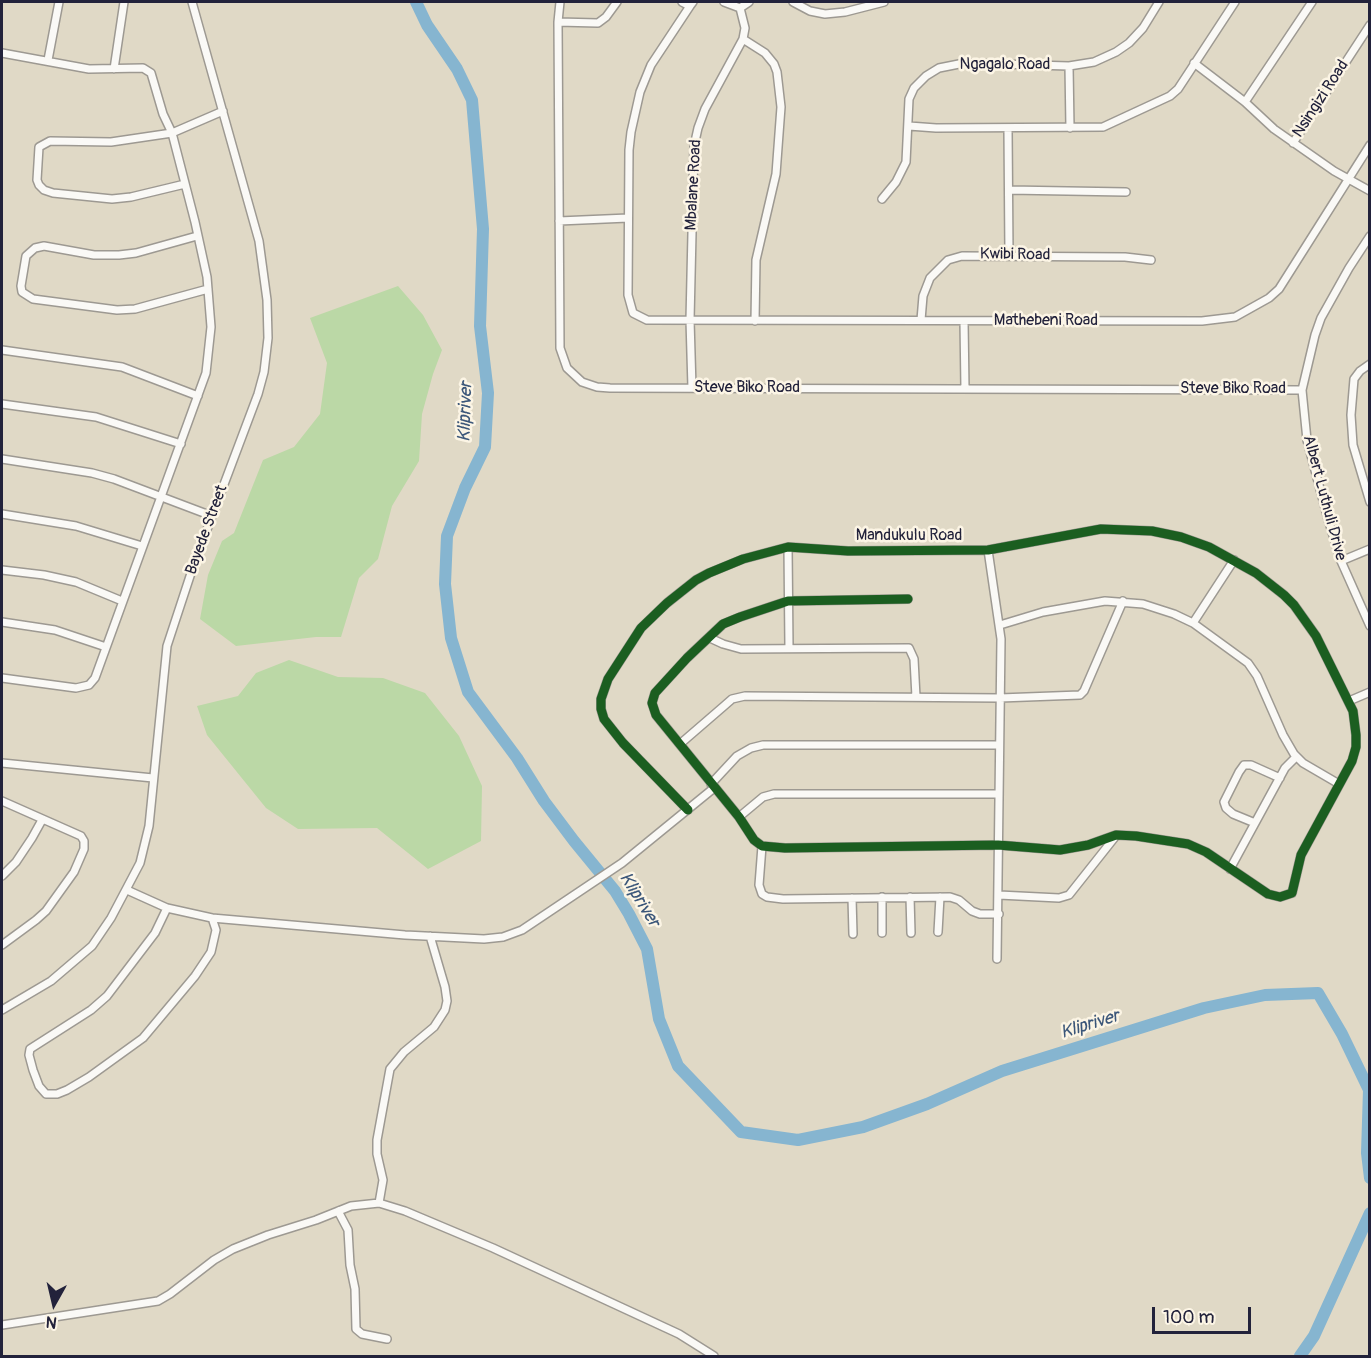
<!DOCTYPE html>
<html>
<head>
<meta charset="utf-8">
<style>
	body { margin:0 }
	#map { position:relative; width:1371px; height:1358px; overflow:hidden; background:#e0d9c6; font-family:Pangolin,sans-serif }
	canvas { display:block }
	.frame { position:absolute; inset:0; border:3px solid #22223b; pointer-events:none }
	.north { position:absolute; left:24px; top:1274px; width:60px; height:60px; -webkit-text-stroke:4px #fcf5e5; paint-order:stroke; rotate:188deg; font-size:16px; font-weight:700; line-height:24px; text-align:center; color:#22223b }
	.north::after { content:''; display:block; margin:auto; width:21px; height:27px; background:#22223b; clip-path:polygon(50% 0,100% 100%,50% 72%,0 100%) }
	.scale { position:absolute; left:1152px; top:1307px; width:99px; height:27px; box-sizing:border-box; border:3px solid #22223b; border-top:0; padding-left:8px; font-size:18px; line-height:21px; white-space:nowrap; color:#22223b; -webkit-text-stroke:4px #fcf5e5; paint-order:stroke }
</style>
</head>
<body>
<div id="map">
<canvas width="1371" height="1358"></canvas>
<div class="frame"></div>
<div class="north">N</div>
<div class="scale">100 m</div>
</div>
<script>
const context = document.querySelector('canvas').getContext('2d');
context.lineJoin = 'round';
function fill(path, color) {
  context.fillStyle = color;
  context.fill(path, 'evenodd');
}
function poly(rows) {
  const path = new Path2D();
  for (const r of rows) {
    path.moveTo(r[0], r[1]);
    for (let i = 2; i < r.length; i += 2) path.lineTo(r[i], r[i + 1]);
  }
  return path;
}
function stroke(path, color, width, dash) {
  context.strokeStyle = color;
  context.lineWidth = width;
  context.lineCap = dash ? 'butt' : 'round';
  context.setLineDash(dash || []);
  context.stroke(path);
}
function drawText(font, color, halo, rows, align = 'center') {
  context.font = font + ' Pangolin,sans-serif';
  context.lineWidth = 5;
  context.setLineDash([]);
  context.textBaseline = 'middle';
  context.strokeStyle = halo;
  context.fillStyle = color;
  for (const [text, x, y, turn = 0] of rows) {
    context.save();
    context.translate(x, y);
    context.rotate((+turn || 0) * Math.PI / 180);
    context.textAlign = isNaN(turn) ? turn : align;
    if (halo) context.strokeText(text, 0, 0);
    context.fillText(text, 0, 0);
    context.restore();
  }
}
const green = poly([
	[398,286,423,315,442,350,433,374,422,414,419,461,392,506,378,559,359,578,341,637,316,637,236,646,200,619,208,575,222,541,234,533,263,460,294,447,320,414,327,363,310,318],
	[289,660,338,677,383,678,425,693,459,736,482,786,481,841,428,869,377,828,298,829,266,808,207,735,197,706,238,696,256,673]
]);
const river = poly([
	[416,2,427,25,457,69,472,100,483,229,480,326,488,393,485,447,465,488,447,536,445,584,451,638,468,692,517,758,544,801,574,841,615,891,629,914,647,949,659,1019,678,1066,741,1132,798,1140,863,1127,927,1104,1002,1071,1204,1008,1265,995,1318,993,1342,1034,1369,1090,1367,1153,1370,1178],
	[1300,1356,1314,1336,1370,1213]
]);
const minor = poly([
	[560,2,558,22,560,348,567,368,582,382,597,387,610,388,1302,390],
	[682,2,690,6,693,2],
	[724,2,740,8,749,2],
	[793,2,810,11,825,14,845,12,884,2],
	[690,6,651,65,640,92,631,132,629,150,628,295,633,313,647,320,1202,321,1235,317,1269,298,1279,289,1370,145],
	[558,22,598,23,606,17,617,2],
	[743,39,765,53,774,64,777,72,781,107,776,174,756,260,755,321],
	[2,53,89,69,143,68,151,73,163,114,172,133,195,222,207,277,211,327,206,373,95,678,89,685,76,688,2,678],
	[48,60,59,2],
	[1194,63,1245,102,1274,129,1334,171,1370,191],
	[1069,66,1070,128],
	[114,69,124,2],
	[1245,102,1312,2],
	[909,126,936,128,1103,127,1170,96,1178,89,1235,2],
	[1008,129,1009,255],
	[1293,143,1370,25],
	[185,184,131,197,112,199,53,193,44,190,39,185,37,180,39,147,50,141,111,142,172,133,223,111],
	[1009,190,1126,192],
	[882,199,896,182,906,162,909,99,914,88,926,76,939,68,964,63,1069,66,1094,62,1116,52,1129,43,1143,28,1159,2],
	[559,221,628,218],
	[197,236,136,253,119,255,94,255,44,246,35,248,26,256,21,286,22,292,33,299,117,310,135,309,208,289],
	[1370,236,1349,268,1321,318,1315,335,1302,390,1307,440,1328,519,1341,561,1370,626],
	[921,320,923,296,930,278,948,260,962,256,1125,257,1151,260],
	[964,321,965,389],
	[2,350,122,367,198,396],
	[1370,364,1360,371,1354,379,1351,415,1353,445,1370,502],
	[692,388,690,320,694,146,698,128,705,109,743,39,745,28,740,8],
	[2,404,96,417,181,444],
	[2,459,92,473,114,479,212,516],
	[2,514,76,526,142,546],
	[788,547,789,648],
	[988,550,1001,639,997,959],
	[1341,561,1370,549],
	[2,570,44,575,76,582,122,601],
	[2,622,55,630,106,647],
	[1193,623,1234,560],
	[1000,625,1043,612,1105,601,1143,604,1174,614,1193,623,1248,663,1257,676,1283,735,1294,754,1303,763,1339,784],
	[710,638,723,644,741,649,909,648,914,659,916,697],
	[1349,701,1370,692],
	[680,744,724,706,732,699,745,696,1000,698,1080,695,1084,691,1123,601],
	[2,763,153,778],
	[711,784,737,756,751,748,763,745,999,745],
	[2,801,81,836,84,841,84,849,74,872,46,911,36,920,2,945],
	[688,810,623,743,604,719,601,709,601,699,608,679,641,628,667,603,696,580,709,573,743,559,788,547,848,551,988,550,1101,529,1152,531,1181,537,1209,547,1256,573,1284,595,1294,605,1316,636,1353,711,1356,735,1356,747,1352,761,1301,855,1292,893,1280,897,1268,894,1206,852,1188,844,1136,836,1116,835,1088,845,1060,850,998,845,785,848,762,846,754,840,739,817,656,715,652,703,655,693,687,658,723,624,740,617,788,601,908,599],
	[739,817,763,797,774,794,999,794],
	[1255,823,1233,814,1226,808,1224,802,1239,772,1244,765,1251,765,1280,778],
	[762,846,759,885,762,894,767,897,783,899,950,897,959,900,972,911,980,914,999,914],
	[1230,869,1285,768,1296,757],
	[2,876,16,862,32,838,42,820],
	[127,890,167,908,212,918,216,930,211,952,195,976,143,1038,89,1077,67,1090,57,1094,46,1094,39,1086,33,1070,29,1055,30,1049,91,1010,107,996,155,933,167,908],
	[999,895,1059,898,1069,895,1115,837],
	[910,897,911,933],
	[852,898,853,934],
	[212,918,405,935,484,939,503,937,522,930,622,863,714,788],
	[938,932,940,897],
	[882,933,882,897],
	[2,1010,51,981,92,946,111,918,140,863,149,826,167,646,194,564,258,394,264,372,268,338,267,300,259,241,192,2],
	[379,1203,383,1180,377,1154,377,1140,390,1069,404,1052,434,1027,445,1010,447,1001,445,987,430,936],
	[338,1211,348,1230,350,1265,355,1289,356,1329,362,1334,387,1339],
	[2,1325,158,1301,170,1294,214,1260,233,1249,268,1235,316,1220,351,1206,379,1203,405,1211,493,1248,679,1334,714,1356]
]);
const cycleway = poly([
	[688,810,623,743,604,719,601,709,601,699,608,679,641,628,667,603,696,580,709,573,743,559,788,547,848,551,988,550,1101,529,1152,531,1181,537,1209,547,1256,573,1284,595,1294,605,1316,636,1353,711,1356,735,1356,747,1352,761,1301,855,1292,893,1280,897,1268,894,1206,852,1188,844,1136,836,1116,835,1088,845,1060,850,998,845,785,848,762,846,754,840,739,817,656,715,652,703,655,693,687,658,723,624,740,617,788,601,908,599]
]);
const streetNames = [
	["Ngagalo Road",1005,65],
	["Nsingizi Road",1321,99,-57],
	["Mbalane Road",694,185,-87],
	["Kwibi Road",1015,255,1],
	["Mathebeni Road",1046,321],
	["Steve Biko Road",747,388],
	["Steve Biko Road",1233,389],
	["Albert Luthuli Drive",1324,498,75],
	["Bayede Street",207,530,-70],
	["Mandukulu Road",909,536]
];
const waterNames = [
	["Klipriver",466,412,-88],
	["Klipriver",639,900,58],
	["Klipriver",1090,1025,-17]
];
fill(green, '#bbd8a6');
stroke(river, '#86b5d0', 12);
stroke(minor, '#9d9992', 10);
stroke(minor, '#faf9f6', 7);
stroke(cycleway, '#1b5e20', 9);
drawText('16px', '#22223b', '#fcf5e5', streetNames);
drawText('italic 18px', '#3b5679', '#fcf5e5', waterNames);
</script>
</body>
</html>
